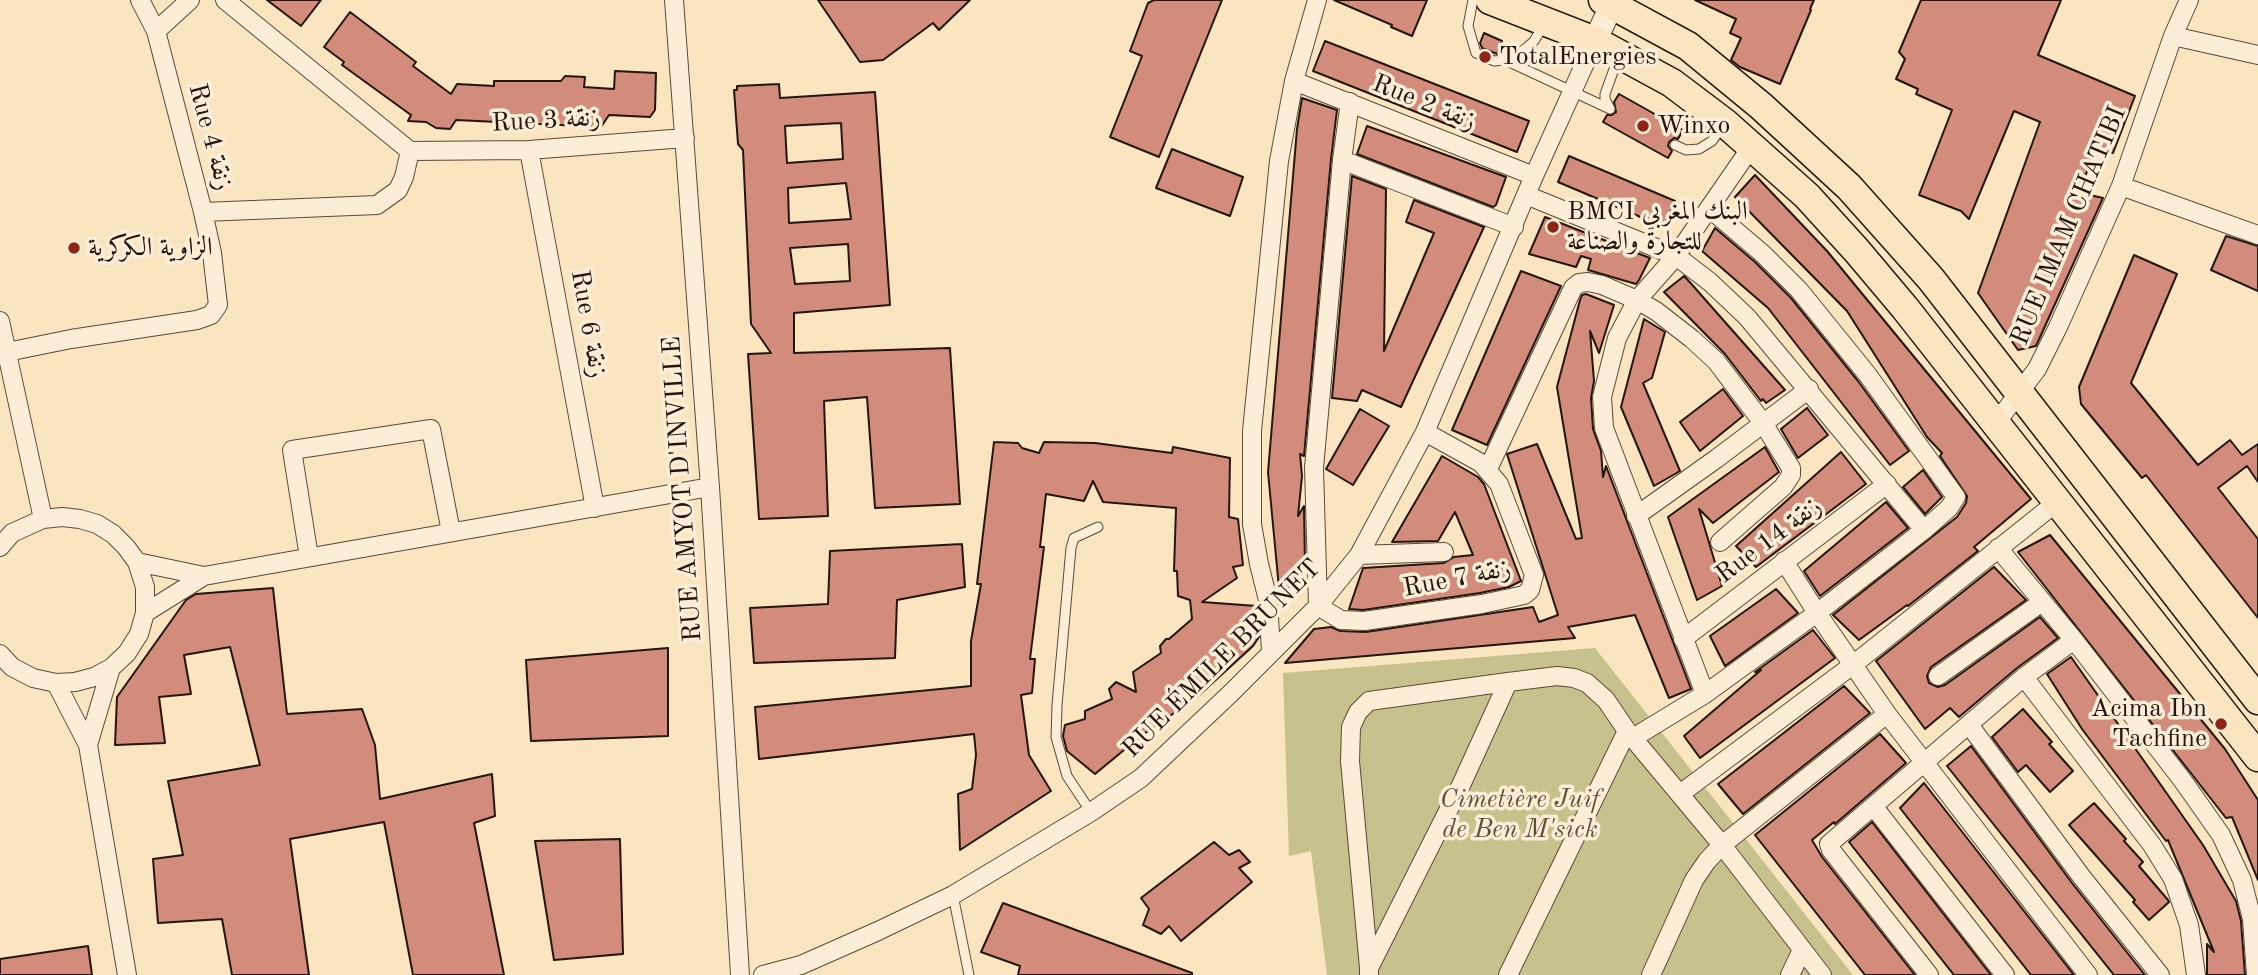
<!DOCTYPE html>
<html>
<head>
<meta charset="utf-8">
<style>
	body { margin:0 }
	canvas { display:block; background:#fbe4c0 }
</style>
</head>
<body>
<canvas width="2258" height="975"></canvas>
<script>
const context = document.querySelector('canvas').getContext('2d');
context.lineJoin = 'round';
function fill(path, color) {
  context.fillStyle = color;
  context.fill(path, 'evenodd');
}
function poly(rows) {
  const path = new Path2D();
  for (const r of rows) {
    path.moveTo(r[0], r[1]);
    for (let i = 2; i < r.length; i += 2) path.lineTo(r[i], r[i + 1]);
  }
  return path;
}
function stroke(path, color, width, dash) {
  context.strokeStyle = color;
  context.lineWidth = width;
  context.lineCap = dash ? 'butt' : 'round';
  context.setLineDash(dash || []);
  context.stroke(path);
}
function drawText(font, color, halo, rows, align = 'center') {
  context.font = font + ' "Old Standard TT",Amiri,serif';
  context.lineWidth = 7;
  context.setLineDash([]);
  context.textBaseline = 'middle';
  context.strokeStyle = halo;
  context.fillStyle = color;
  for (const [text, x, y, turn = 0] of rows) {
    context.save();
    context.translate(x, y);
    context.rotate((+turn || 0) * Math.PI / 180);
    context.textAlign = isNaN(turn) ? turn : align;
    if (halo) context.strokeText(text, 0, 0);
    context.fillText(text, 0, 0);
    context.restore();
  }
}
const green = poly([
	[1595,648,1853,975,1327,975,1311,851,1289,856,1283,673]
]);
const building = poly([
	[267,0,321,0,301,26,267,0],
	[818,0,970,0,939,30,933,23,883,60,860,62,818,0],
	[1154,0,1222,0,1159,157,1110,137,1142,56,1130,51,1148,3,1154,0],
	[1334,0,1427,0,1412,36,1391,27,1392,25,1334,0],
	[1695,0,1814,0,1810,9,1811,10,1780,84,1740,67,1731,60,1741,38,1730,33,1736,19,1695,0],
	[1921,0,2061,0,2038,55,2135,96,2113,153,2094,145,2081,193,2103,198,2036,346,2018,350,1978,293,2040,122,2014,111,1969,219,1961,211,1919,195,1952,110,1916,94,1918,89,1896,79,1905,59,1899,52,1921,0],
	[350,12,416,62,413,66,451,94,457,84,494,86,494,81,561,81,565,76,585,77,584,87,614,89,615,71,656,73,655,110,650,117,609,115,601,127,456,120,450,129,436,128,426,122,408,121,411,115,342,65,344,62,324,47,350,12],
	[1484,33,1502,41,1497,54,1482,48,1480,43,1484,33],
	[1325,41,1529,121,1517,152,1313,71,1325,41],
	[779,84,780,98,875,92,890,305,794,313,794,353,950,348,960,504,875,508,867,397,824,401,828,516,759,519,748,354,771,353,751,324,743,150,738,144,734,90,737,90,737,86,779,84],
	[841,123,843,159,787,163,785,126,841,123],
	[846,183,851,219,789,223,788,188,846,183],
	[848,244,850,281,795,284,790,248,848,244],
	[1619,94,1683,130,1678,139,1674,138,1669,142,1668,146,1672,151,1668,158,1603,122,1607,115,1612,115,1616,112,1614,102,1619,94],
	[1302,98,1337,110,1331,159,1304,456,1300,454,1302,476,1298,516,1304,506,1305,566,1280,599,1268,472,1297,129,1302,98],
	[1367,126,1506,177,1496,205,1493,207,1357,154,1367,126],
	[1172,149,1243,177,1230,216,1156,188,1172,149],
	[1569,156,1675,201,1664,227,1558,182,1569,156],
	[1755,175,1827,251,2031,499,1974,547,1978,551,1908,606,1907,605,1859,640,1833,615,1957,517,1966,503,1967,496,1940,456,1942,453,1927,437,1847,311,1735,197,1755,175],
	[1352,176,1386,189,1384,351,1434,233,1406,222,1414,200,1484,227,1401,407,1362,390,1357,401,1332,398,1352,176],
	[1545,217,1650,258,1639,280,1636,284,1588,270,1591,259,1581,256,1576,267,1529,254,1545,217],
	[1715,228,1755,262,1791,298,1858,381,1909,451,1890,465,1768,308,1702,251,1715,228],
	[2226,236,2258,246,2258,291,2211,270,2226,236],
	[2134,255,2177,274,2131,383,2198,465,2230,440,2242,455,2258,444,2258,482,2247,466,2218,488,2258,539,2258,618,2146,475,2142,478,2081,404,2079,387,2134,255],
	[1521,271,1561,286,1487,445,1452,430,1521,271],
	[1684,276,1687,279,1785,390,1766,403,1763,399,1761,401,1725,354,1664,292,1684,276],
	[1586,294,1614,305,1599,353,1590,331,1594,381,1591,398,1593,429,1601,451,1603,477,1606,466,1691,689,1669,698,1635,615,1568,627,1575,638,1285,663,1314,629,1331,627,1340,631,1366,632,1533,607,1539,622,1558,615,1507,454,1537,444,1576,539,1582,538,1557,387,1580,300,1582,295,1586,294],
	[1644,319,1665,332,1652,378,1643,383,1680,471,1654,486,1621,407,1644,319],
	[1723,389,1743,416,1700,451,1680,422,1723,389],
	[1807,408,1828,435,1798,458,1781,429,1807,408],
	[1360,409,1389,426,1353,485,1326,469,1360,409],
	[994,442,1018,443,1022,448,1039,453,1044,442,1095,443,1172,453,1173,447,1230,458,1229,517,1238,519,1243,565,1233,567,1237,578,1202,602,1257,606,1259,637,1253,646,1197,697,1141,736,1095,774,1067,751,1063,736,1065,725,1085,719,1085,711,1112,699,1109,689,1116,682,1136,692,1133,672,1161,653,1160,646,1166,639,1169,639,1192,619,1190,600,1178,596,1177,571,1174,571,1176,508,1103,502,1093,481,1084,501,1046,494,1040,547,1044,547,1030,659,1035,659,1032,693,1021,695,1029,755,1051,791,960,850,958,794,972,789,976,755,974,734,759,759,755,707,971,686,971,641,981,584,977,584,994,442],
	[1765,447,1779,472,1713,523,1699,509,1722,586,1697,600,1668,517,1765,447],
	[1841,452,1866,484,1756,567,1736,546,1841,452],
	[1442,456,1478,477,1484,484,1521,581,1509,587,1480,593,1363,610,1349,609,1363,568,1444,563,1454,557,1473,555,1455,512,1438,541,1392,542,1442,456],
	[1923,470,1942,497,1925,514,1903,487,1923,470],
	[1886,502,1908,528,1820,596,1804,571,1886,502],
	[2050,535,2225,749,2258,800,2258,880,2232,817,2226,818,2018,552,2050,535],
	[962,544,965,587,897,600,895,658,754,663,750,608,828,604,830,551,962,544],
	[1994,567,2026,600,1931,667,1927,676,1929,683,1938,687,1945,685,2040,617,2058,638,2017,668,1959,717,1950,708,1925,729,1876,661,1994,567],
	[273,588,287,714,362,709,375,745,380,799,492,774,495,816,474,823,504,975,413,975,384,822,290,839,309,975,232,975,222,919,158,923,153,859,183,855,168,781,260,765,230,647,184,655,191,694,159,697,165,743,115,745,117,697,186,600,196,594,273,588],
	[1776,589,1798,613,1725,666,1710,636,1776,589],
	[1813,630,1835,658,1700,758,1684,736,1761,670,1755,672,1813,630],
	[668,648,668,736,531,741,526,660,668,648],
	[2071,657,2203,845,2236,901,2241,921,2245,975,2207,975,2207,944,2214,952,2168,840,2166,841,2082,729,2047,674,2071,657],
	[1844,686,1870,713,1743,814,1718,784,1844,686],
	[2023,709,2052,742,2049,744,2073,771,2050,792,2026,765,2018,772,1992,737,2023,709],
	[1880,734,1906,763,1835,824,1834,822,1812,840,1822,857,1915,975,1865,975,1755,835,1880,734],
	[1971,746,2072,883,2145,975,2114,975,1947,766,1971,746],
	[1924,783,2074,975,2031,975,1900,808,1924,783],
	[2094,803,2126,839,2124,841,2143,862,2139,866,2168,900,2169,902,2149,920,2133,902,2135,900,2069,825,2094,803],
	[1872,822,1991,975,1954,975,1849,842,1872,822],
	[620,839,623,954,554,960,535,841,620,839],
	[1214,842,1229,855,1239,850,1250,862,1239,868,1252,882,1181,941,1169,926,1161,934,1143,925,1149,909,1141,898,1214,842],
	[1003,903,1192,973,1192,975,1018,975,1020,966,981,952,1003,903],
	[88,946,92,975,0,975,0,959,88,946]
]);
const service = poly([
	[1473,0,1468,26,1476,53,1494,61,1505,60,1525,49,1534,41,1543,26],
	[1505,60,1610,109],
	[1610,109,1605,99,1605,94,1618,58],
	[1675,145,1686,150,1699,149,1712,141,1722,127],
	[1091,812,1067,776,1056,737,1057,705,1071,548,1074,538,1098,527],
	[953,895,969,975]
]);
const minor = poly([
	[225,0,410,151],
	[674,0,710,487,740,975],
	[156,31,190,0],
	[2173,36,2258,55],
	[1294,81,1534,176],
	[1350,102,1342,160,1314,468,1318,606,1341,620,1364,621,1482,604,1524,595,1530,590,1534,575,1499,484,1481,463,1425,432],
	[529,150,595,508],
	[410,151,529,150,685,138],
	[1342,160,1514,227],
	[2121,186,2258,235],
	[1526,195,1676,256,1710,282,1747,317,1924,530],
	[203,212,377,205,398,190,404,177,410,151],
	[0,321,43,519],
	[7,352,71,339,197,320,211,315,218,305,212,253,203,212,156,31,140,0],
	[1996,423,2037,369,2058,327,2121,186,2173,36,2189,0],
	[1488,469,1573,288,1579,283,1588,282,1602,285,1637,300,1656,311,1692,339,1716,361,1763,423,1791,468,1791,475,1783,487,1720,542],
	[1636,516,1716,459,1809,389],
	[0,547,12,533,43,519,62,517,80,519,97,524,113,534,126,547,137,562,145,587,145,613,139,634,127,653,111,668,94,677,75,682,56,683,33,678,12,667,0,654],
	[1998,548,2074,640,2183,781,2221,835,2242,880,2252,919,2256,975],
	[1359,555,1444,552],
	[309,557,292,450,431,429,451,532],
	[1784,561,1817,613,1887,714,2088,975],
	[137,562,204,576,710,487],
	[145,613,204,576],
	[1683,639,1887,484],
	[1271,652,1268,600,1259,564,1252,524,1252,431,1279,161,1294,81,1317,0],
	[1938,676,2042,602],
	[2024,677,2074,640],
	[56,683,88,745,127,975],
	[1705,694,1604,428,1602,397,1617,338,1637,300,1676,256,1752,146],
	[1970,726,2081,876,2160,975],
	[1633,738,1705,694,1817,613,1924,530,1949,508,1956,497,1867,374,1799,290,1763,254,1709,208],
	[88,745,111,668],
	[1680,794,1854,664,2057,502],
	[1874,807,2005,975],
	[1369,968,1350,761,1351,727,1358,712,1369,701,1508,682],
	[763,975,801,965,878,931,953,895,1091,812,1141,778,1231,693,1318,606,1359,555,1425,432,1534,176,1595,41],
	[1369,975,1369,968,1462,783,1508,682,1557,676,1574,678,1587,683,1606,700,1627,731,1722,845,1822,975],
	[1508,975,1627,731],
	[1651,975,1694,880,1707,861,1722,845,1887,714],
	[1790,975,1802,950],
	[1929,975,1831,850,1829,844,2024,677,2152,845,2173,879,2189,925,2196,975]
]);
const tertiary = poly([
	[1595,41,1614,0]
]);
const primary = poly([
	[1490,0,1595,41,1672,83,1725,123,1807,196,1857,251,1905,308,2258,757],
	[1603,0,1688,46,1761,106,1849,187,1931,279,2258,700]
]);
const markers = [
	[1485,57,7,"#8f2418"],
	[1643,126,7,"#8f2418"],
	[1553,227,7,"#8f2418"],
	[74,248,7,"#8f2418"],
	[2221,724,7,"#8f2418"]
];
const poiNames = [
	["TotalEnergies",1499,57],
	["Winxo",1657,126],
	["BMCI البنك المغربي",1567,212],
	["للتجارة والصناعة",1567,242],
	["الزاوية الكركرية",88,248],
	["Acima Ibn",2207,709,"right"],
	["Tachfine",2207,739,"right"]
];
const streetNames = [
	["Rue 2 زنقة",1424,103,22],
	["Rue 3 زنقة",546,121,-3],
	["Rue 4 زنقة",210,137,75],
	["RUE IMAM CHATIBI",2069,226,-67],
	["Rue 6 زنقة",588,324,80],
	["RUE AMYOT D'INVILLE",683,489,-94],
	["Rue 14 زنقة",1769,541,-37],
	["Rue 7 زنقة",1457,579,-11],
	["RUE ÉMILE BRUNET",1222,659,-45]
];
const parkNames = [
	["Cimetière Juif",1520,800],
	["de Ben M'sick",1520,830]
];
fill(green, '#c7c28d');
fill(building, '#d38c7b');
stroke(building, '#23160c', 2);
stroke(service, '#594a39', 11);
stroke(minor, '#594a39', 20);
stroke(tertiary, '#594a39', 25);
stroke(primary, '#23160c', 31);
stroke(service, '#fcedd6', 9);
stroke(minor, '#fcedd6', 18);
stroke(tertiary, '#fcedd6', 23);
stroke(primary, '#fbe4c0', 28);
for (const [x, y, r, color] of markers) {
  const dot = new Path2D();
  dot.arc(x, y, r, 0, 2 * Math.PI);
  context.fillStyle = color;
  context.fill(dot);
  stroke(dot, '#fcedd6', 2.5);
}
drawText('26px', '#23160c', '#fcedd6', poiNames, 'left');
drawText('26px', '#23160c', '#fcedd6', streetNames);
drawText('italic 26px', '#5c5239', '#fcedd6', parkNames);
</script>
</body>
</html>
